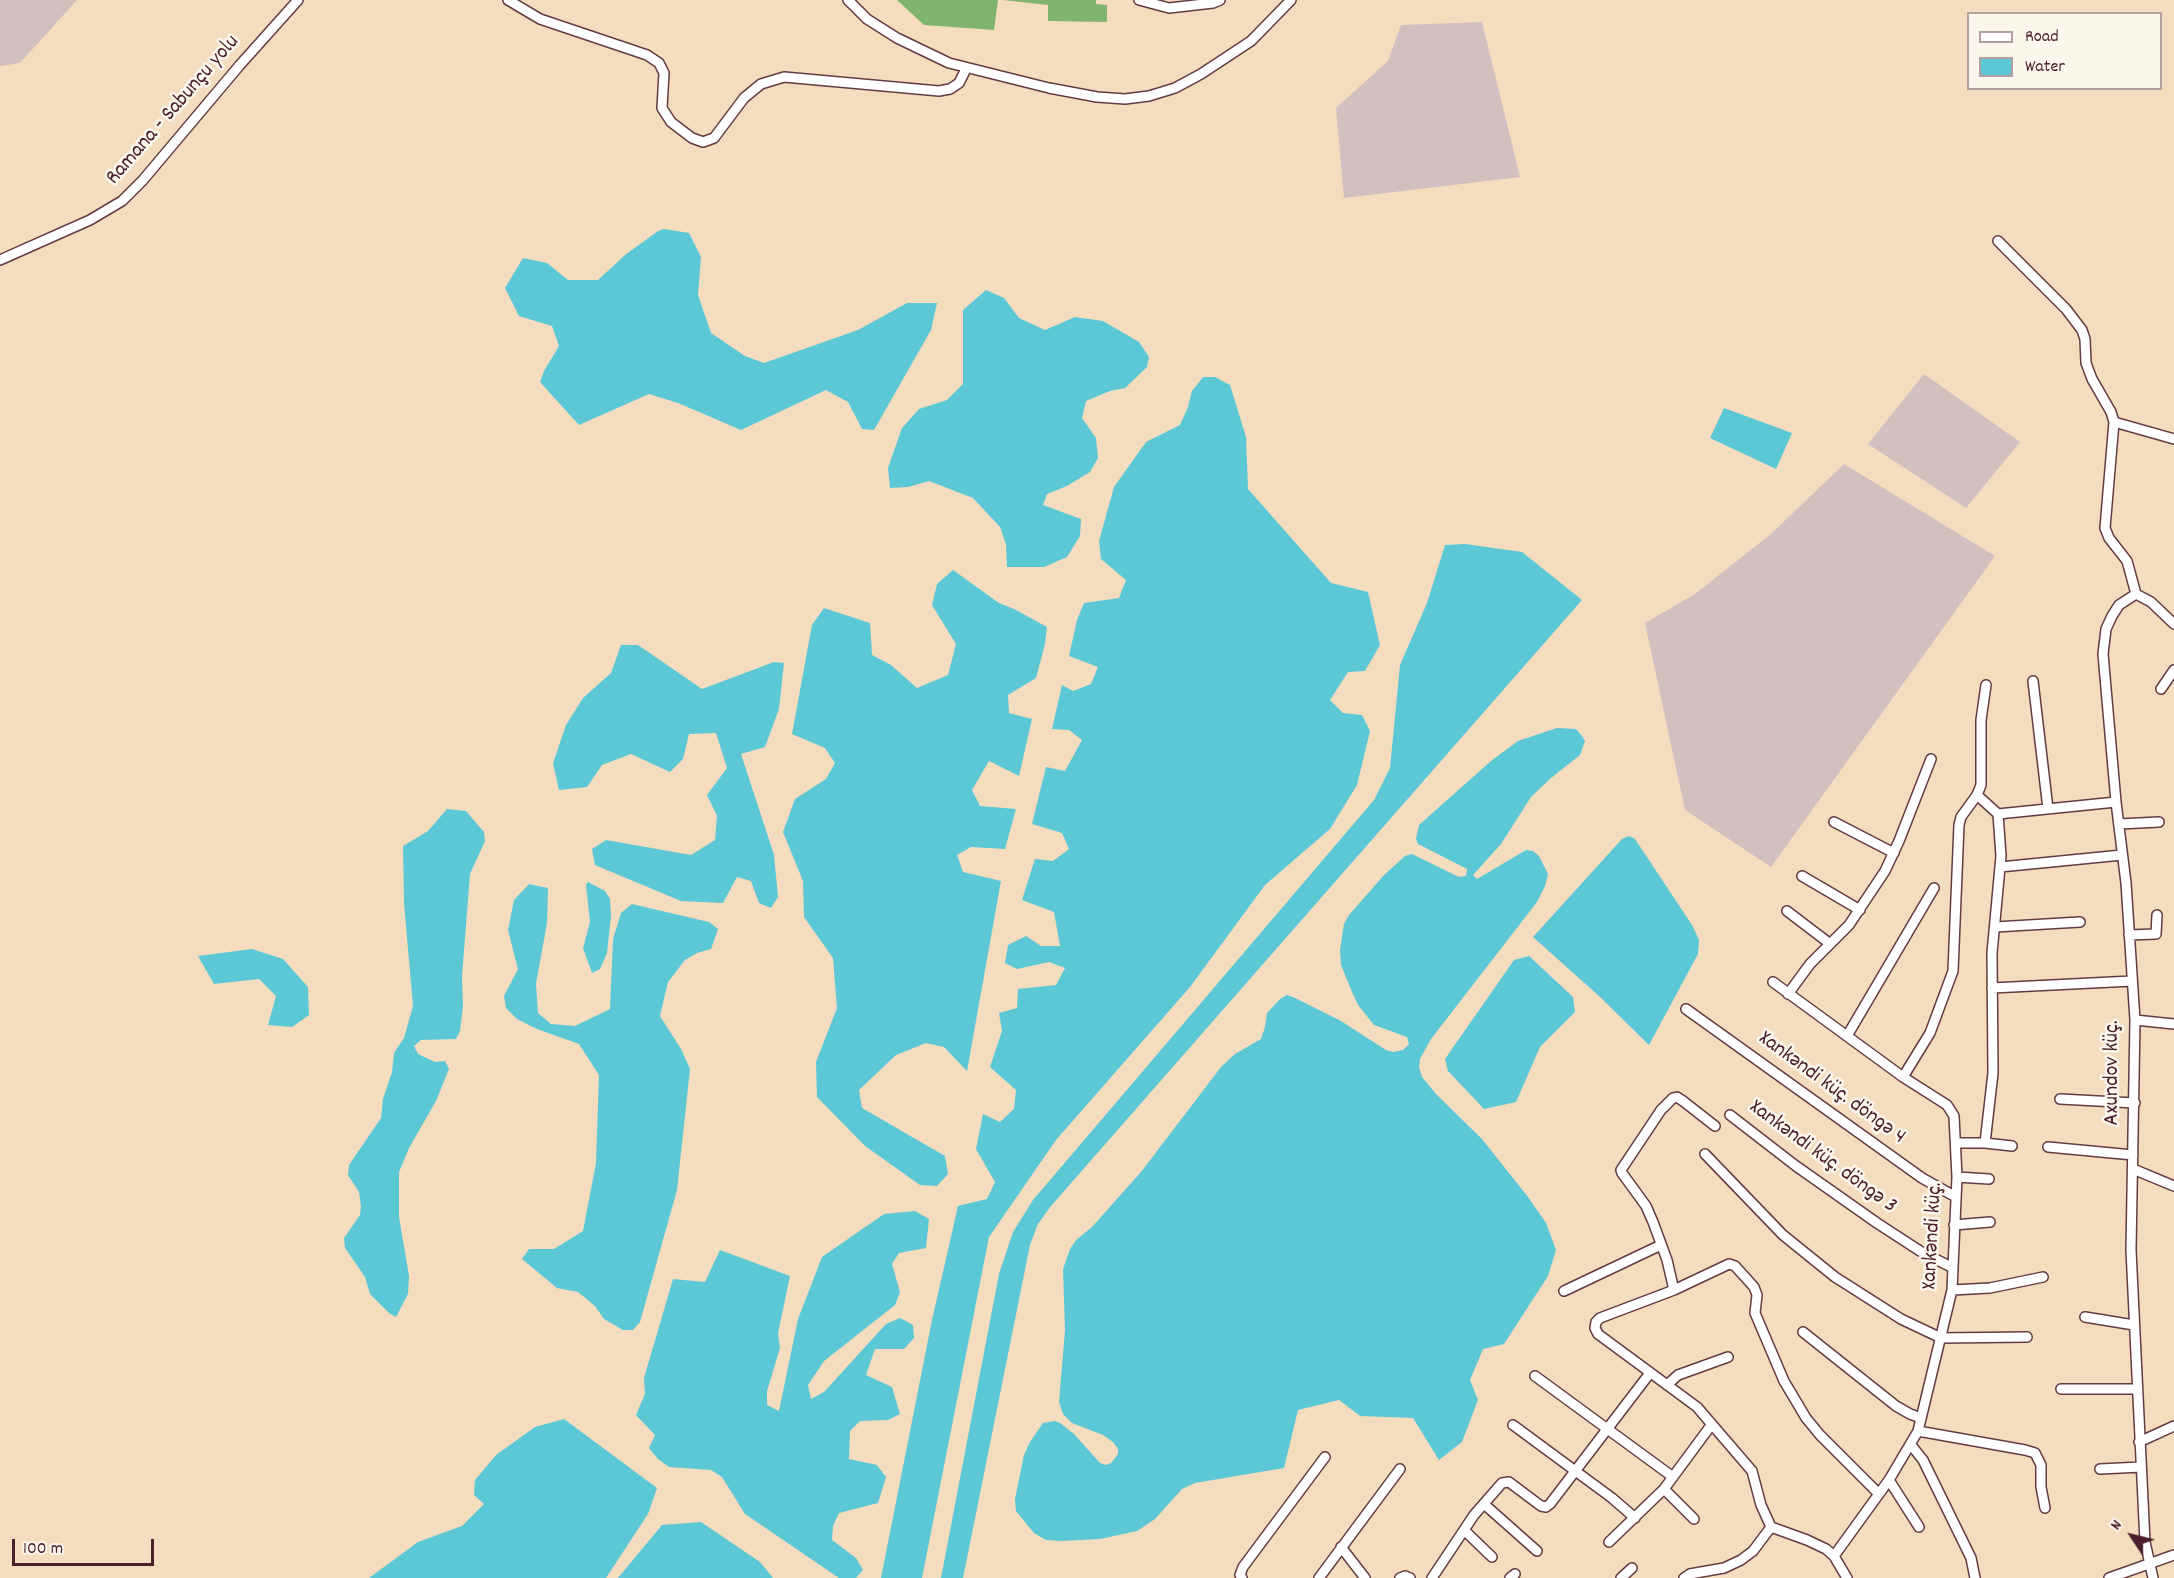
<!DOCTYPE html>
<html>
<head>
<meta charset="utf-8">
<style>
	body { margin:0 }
	#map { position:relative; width:2174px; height:1578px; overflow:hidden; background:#f4dcbf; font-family:Dekko,sans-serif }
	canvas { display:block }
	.legend { position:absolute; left:1967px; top:12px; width:195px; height:78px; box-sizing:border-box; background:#fbf7ec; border:2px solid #b4a19f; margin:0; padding:8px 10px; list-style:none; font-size:18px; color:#4a1f2b }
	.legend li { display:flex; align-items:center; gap:12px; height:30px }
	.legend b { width:30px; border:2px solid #b4a19f }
	.north { position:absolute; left:2102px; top:1506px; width:60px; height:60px; -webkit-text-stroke:4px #fbf7ec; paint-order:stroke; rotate:305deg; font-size:16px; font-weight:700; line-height:24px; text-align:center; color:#4a1f2b }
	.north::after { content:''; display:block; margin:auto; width:21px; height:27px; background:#4a1f2b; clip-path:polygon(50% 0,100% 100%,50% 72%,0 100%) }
	.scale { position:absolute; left:12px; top:1539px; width:142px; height:27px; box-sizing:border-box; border:3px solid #4a1f2b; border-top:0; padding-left:8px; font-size:18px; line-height:21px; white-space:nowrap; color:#4a1f2b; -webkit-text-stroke:4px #fbf7ec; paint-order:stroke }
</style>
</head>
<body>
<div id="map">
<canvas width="2174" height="1578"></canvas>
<ul class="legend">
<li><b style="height:8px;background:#fff"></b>Road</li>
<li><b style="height:16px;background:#5cc8d5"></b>Water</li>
</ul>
<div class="north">N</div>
<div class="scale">100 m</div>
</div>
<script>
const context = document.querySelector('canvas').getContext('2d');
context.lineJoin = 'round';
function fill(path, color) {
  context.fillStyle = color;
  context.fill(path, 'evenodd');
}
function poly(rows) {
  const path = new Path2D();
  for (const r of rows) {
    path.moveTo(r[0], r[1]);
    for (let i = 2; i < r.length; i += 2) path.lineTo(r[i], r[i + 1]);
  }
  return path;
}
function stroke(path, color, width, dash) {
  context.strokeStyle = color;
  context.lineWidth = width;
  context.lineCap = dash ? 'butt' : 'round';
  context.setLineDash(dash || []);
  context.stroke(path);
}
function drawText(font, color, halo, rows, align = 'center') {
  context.font = font + ' Dekko,sans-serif';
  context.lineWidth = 5;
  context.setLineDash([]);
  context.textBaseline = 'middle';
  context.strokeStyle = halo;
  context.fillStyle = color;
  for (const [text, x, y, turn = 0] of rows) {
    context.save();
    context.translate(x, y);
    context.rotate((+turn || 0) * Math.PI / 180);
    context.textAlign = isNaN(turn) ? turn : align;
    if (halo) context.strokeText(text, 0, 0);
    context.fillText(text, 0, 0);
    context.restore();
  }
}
const industrial = poly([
	[0,0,77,0,20,63,0,66],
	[1482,22,1520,177,1344,198,1336,108,1388,61,1401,25],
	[1924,374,2020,442,1966,508,1868,444],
	[1844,464,1995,556,1771,867,1685,810,1645,623,1695,594,1771,534]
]);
const forest = poly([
	[897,0,998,0,994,30,924,25],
	[1003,0,1096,0,1096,4,1107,5,1107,22,1048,21,1048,5]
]);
const water = poly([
	[664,229,689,233,701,257,698,295,711,333,745,356,764,363,858,330,907,303,937,303,931,330,874,430,862,429,848,402,826,390,741,430,678,403,649,394,579,425,540,382,544,371,559,346,552,326,519,316,505,288,523,258,547,263,568,280,598,280,625,255,658,231],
	[986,290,1004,298,1019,318,1045,330,1075,317,1103,321,1139,342,1149,357,1147,367,1125,388,1110,391,1086,401,1082,418,1096,438,1098,458,1090,472,1067,486,1047,494,1043,505,1081,519,1080,536,1067,557,1044,567,1007,567,1006,544,1000,527,973,498,929,481,908,487,890,488,888,468,902,428,919,409,947,400,963,384,963,310],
	[1203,377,1215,377,1230,385,1246,437,1248,489,1331,583,1368,592,1380,645,1365,671,1348,672,1330,700,1343,713,1362,715,1370,731,1357,785,1330,829,1265,885,1190,987,1056,1140,989,1237,922,1578,881,1578,932,1320,958,1206,987,1199,995,1182,976,1149,983,1114,1000,1122,1014,1109,1016,1090,990,1067,1002,1031,999,1013,1017,1008,1018,989,1056,985,1065,968,1049,962,1017,969,1005,963,1008,945,1026,936,1041,946,1060,946,1054,912,1022,900,1035,859,1053,861,1069,849,1062,833,1032,824,1046,767,1065,771,1082,740,1069,730,1052,729,1062,685,1073,691,1091,684,1098,667,1069,656,1077,620,1084,603,1119,598,1126,580,1101,559,1099,541,1114,487,1146,442,1180,425,1188,407,1192,391],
	[1724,408,1792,433,1776,469,1710,438],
	[1465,544,1522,552,1582,600,1051,1206,1038,1224,1030,1245,963,1578,941,1578,999,1274,1013,1232,1033,1200,1374,800,1390,768,1400,665,1427,603,1445,545],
	[953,570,999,603,1014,609,1047,627,1045,644,1036,678,1008,695,1009,713,1032,719,1019,776,989,761,972,790,980,806,1016,809,1005,849,971,847,957,855,963,872,1001,881,967,1071,944,1047,926,1043,896,1055,859,1090,862,1108,945,1156,948,1174,937,1186,920,1185,865,1146,817,1097,816,1062,837,1008,833,958,804,917,803,881,783,832,795,799,826,779,835,763,825,748,792,734,812,625,824,608,870,623,872,655,891,665,917,688,948,675,956,644,932,605,937,584],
	[621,645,638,645,702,689,774,662,784,663,779,709,765,747,741,754,774,855,778,897,771,908,759,903,751,881,737,877,723,903,681,901,595,865,592,849,606,840,691,855,715,840,717,816,707,795,727,768,716,733,689,734,683,759,670,772,631,754,602,765,587,787,559,790,553,763,566,725,583,698,611,673],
	[1557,728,1576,729,1582,736,1585,741,1580,755,1551,778,1531,797,1501,844,1473,875,1477,879,1526,850,1533,851,1539,856,1548,874,1545,886,1537,902,1431,1039,1420,1059,1419,1067,1422,1077,1436,1094,1482,1139,1528,1197,1546,1223,1556,1250,1548,1276,1504,1344,1483,1349,1470,1380,1478,1400,1462,1442,1439,1460,1413,1418,1360,1416,1339,1400,1298,1410,1284,1468,1195,1483,1182,1489,1155,1519,1137,1531,1100,1539,1062,1541,1046,1540,1034,1533,1016,1511,1015,1499,1024,1455,1030,1442,1043,1423,1055,1421,1060,1423,1074,1434,1100,1463,1106,1465,1111,1463,1118,1454,1118,1449,1113,1442,1103,1435,1072,1423,1063,1414,1059,1402,1065,1330,1063,1269,1070,1249,1076,1240,1092,1227,1141,1172,1221,1067,1235,1054,1261,1039,1265,1027,1267,1013,1280,999,1287,995,1293,997,1341,1021,1386,1050,1393,1052,1403,1050,1409,1044,1407,1037,1374,1025,1358,1005,1352,992,1341,965,1340,950,1344,924,1349,915,1384,875,1405,856,1412,854,1459,877,1466,876,1467,869,1418,844,1416,839,1419,825,1491,761,1518,741],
	[447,809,466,811,484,832,485,841,470,874,462,976,463,1006,460,1031,456,1039,421,1040,414,1046,418,1054,435,1062,445,1061,449,1069,436,1101,409,1148,399,1172,399,1217,409,1276,408,1294,396,1317,389,1313,370,1294,365,1277,345,1248,344,1238,360,1215,361,1206,359,1192,348,1175,349,1165,381,1118,383,1099,392,1072,394,1053,404,1038,413,1006,404,903,403,846,428,831],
	[1629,836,1635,839,1692,925,1699,940,1698,954,1649,1045,1599,996,1533,937,1622,839],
	[588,882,605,891,610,899,611,916,607,953,600,969,592,973,583,948,590,922,586,885],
	[529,884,548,888,547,923,536,984,538,1013,551,1024,575,1026,610,1009,613,939,621,913,632,904,709,922,718,929,711,949,697,953,685,960,668,982,660,1016,681,1049,690,1069,677,1190,640,1322,633,1330,623,1330,604,1319,595,1306,578,1292,557,1288,522,1259,529,1249,554,1249,583,1231,596,1163,599,1075,579,1044,537,1029,517,1019,506,1008,504,996,518,969,508,930,514,900],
	[252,949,283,959,308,987,309,1015,292,1027,268,1025,276,996,259,979,214,984,198,956],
	[1529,956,1573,997,1575,1012,1540,1047,1516,1102,1484,1109,1448,1071,1445,1059,1514,960],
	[915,1211,929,1219,926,1248,899,1253,892,1264,900,1292,895,1305,824,1361,808,1385,811,1399,824,1392,886,1324,900,1318,913,1325,914,1338,904,1349,875,1349,866,1375,892,1387,900,1414,888,1420,860,1421,850,1431,849,1459,877,1465,886,1477,878,1503,839,1513,833,1526,832,1540,856,1558,863,1570,856,1578,839,1578,745,1514,722,1477,711,1470,669,1467,658,1459,649,1448,655,1435,636,1415,645,1394,644,1378,673,1279,705,1282,720,1250,790,1276,778,1333,780,1348,767,1391,767,1405,779,1411,798,1319,822,1257,884,1214],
	[564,1419,657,1488,648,1514,606,1578,369,1578,418,1542,462,1526,484,1504,474,1495,475,1480,496,1455,535,1427],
	[701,1522,760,1562,773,1578,618,1578,662,1525]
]);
const minor = poly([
	[508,0,540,19,647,55,659,63,664,73,662,108,671,122,692,138,703,142,714,138,744,98,761,84,784,77,939,91,950,89,959,83,966,69],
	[848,0,867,19,897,38,949,63,1049,88,1097,97,1125,99,1149,96,1175,88,1201,74,1251,41,1291,0],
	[1139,0,1169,8,1213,3,1220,0],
	[1998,241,2066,309,2082,330,2085,339,2086,363,2092,379,2111,412,2114,422,2105,528,2109,538,2127,561,2136,594],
	[0,260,90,220,122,201,143,180,239,66,298,0],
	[2114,422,2174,439],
	[2136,594,2119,605,2112,616,2106,629,2103,654,2116,802,2126,883,2135,1020,2131,1250,2145,1542,2153,1578],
	[2136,594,2151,602,2174,624],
	[2033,681,2048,809],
	[2161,689,2174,670],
	[1998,814,2116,802],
	[1834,822,1894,853],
	[2119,824,2159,822],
	[2000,867,2122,855],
	[1802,876,1860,910],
	[1787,911,1829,943],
	[1995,927,2080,922],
	[2129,935,2156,934,2157,915],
	[1773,982,1903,1077,1947,1105,1954,1116,1957,1177,1952,1290,1918,1431,1889,1480,1834,1556],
	[1992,988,2132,981],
	[1788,994,1810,964,1849,925,1885,871,1899,841,1931,759],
	[1686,1009,1922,1178,1956,1197],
	[2135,1020,2174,1024],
	[1847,1036,1934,888],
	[1903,1077,1930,1033,1953,971,1959,825,1961,817,1977,795,1981,785,1981,720,1986,685],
	[2060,1099,2135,1103],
	[1730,1115,1796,1166,1877,1223,1920,1251,1953,1268],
	[1957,1143,1985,1143,1993,1073,1992,953,2001,856,1998,814,1977,795],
	[1985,1143,2012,1146],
	[2048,1147,2133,1155],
	[1705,1154,1783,1235,1835,1277,1901,1319,1941,1338,2027,1337],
	[2133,1169,2174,1186],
	[1957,1177,1989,1179],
	[1954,1225,1990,1222],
	[1674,1290,1667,1260,1653,1222,1646,1206,1622,1173,1621,1170,1661,1110,1673,1098,1677,1097,1683,1101,1715,1126],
	[1952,1290,1990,1288,2043,1277],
	[1564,1291,1661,1245],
	[2085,1317,2134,1325],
	[1803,1332,1896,1406,1910,1414,1921,1418],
	[1535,1376,1673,1477],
	[1667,1385,1678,1375,1728,1357],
	[2061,1389,2136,1389],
	[1513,1425,1612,1498,1635,1518],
	[1918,1431,2025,1450,2035,1453,2041,1465,2041,1487,2045,1508],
	[2139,1442,2174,1426],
	[1911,1445,1923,1460,1971,1558,1975,1578],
	[2100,1469,2141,1467],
	[1889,1480,1919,1527],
	[1664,1489,1694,1519],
	[1484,1504,1537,1551],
	[1771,1527,1761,1505,1752,1471,1746,1464,1697,1407,1598,1334,1595,1328,1596,1322,1600,1318,1674,1290,1729,1264,1735,1266,1754,1287,1757,1295,1755,1313,1784,1381,1806,1418,1820,1435,1879,1494],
	[1464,1530,1492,1557],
	[1609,1542,1664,1489,1712,1424],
	[1341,1547,1365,1578],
	[1242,1578,1240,1575,1243,1567,1325,1457],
	[1319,1578,1400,1469],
	[1400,1578,1405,1576,1410,1578],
	[1432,1578,1474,1515,1502,1483,1509,1482,1541,1506,1546,1507,1550,1504,1650,1373],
	[1510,1578,1515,1574],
	[1621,1578,1632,1568],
	[1684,1578,1690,1574,1724,1568,1741,1560,1753,1551,1771,1527,1807,1540,1826,1549,1834,1556,1847,1578],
	[2109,1578,2174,1555]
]);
const streetNames = [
	["Ramana - Sabunçu yolu",174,111,-49],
	["Axundov küç.",2114,1073,-90],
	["Xankəndi küç. döngə 4",1831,1089,36],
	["Xankəndi küç. döngə 3",1822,1158,36],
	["Xankəndi küç.",1934,1236,-87]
];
fill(industrial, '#d2bfc0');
fill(forest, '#80b46f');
fill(water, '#5cc8d5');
stroke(minor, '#643b41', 12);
stroke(minor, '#fff', 9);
drawText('22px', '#4a1f2b', '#fbf7ec', streetNames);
</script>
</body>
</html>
